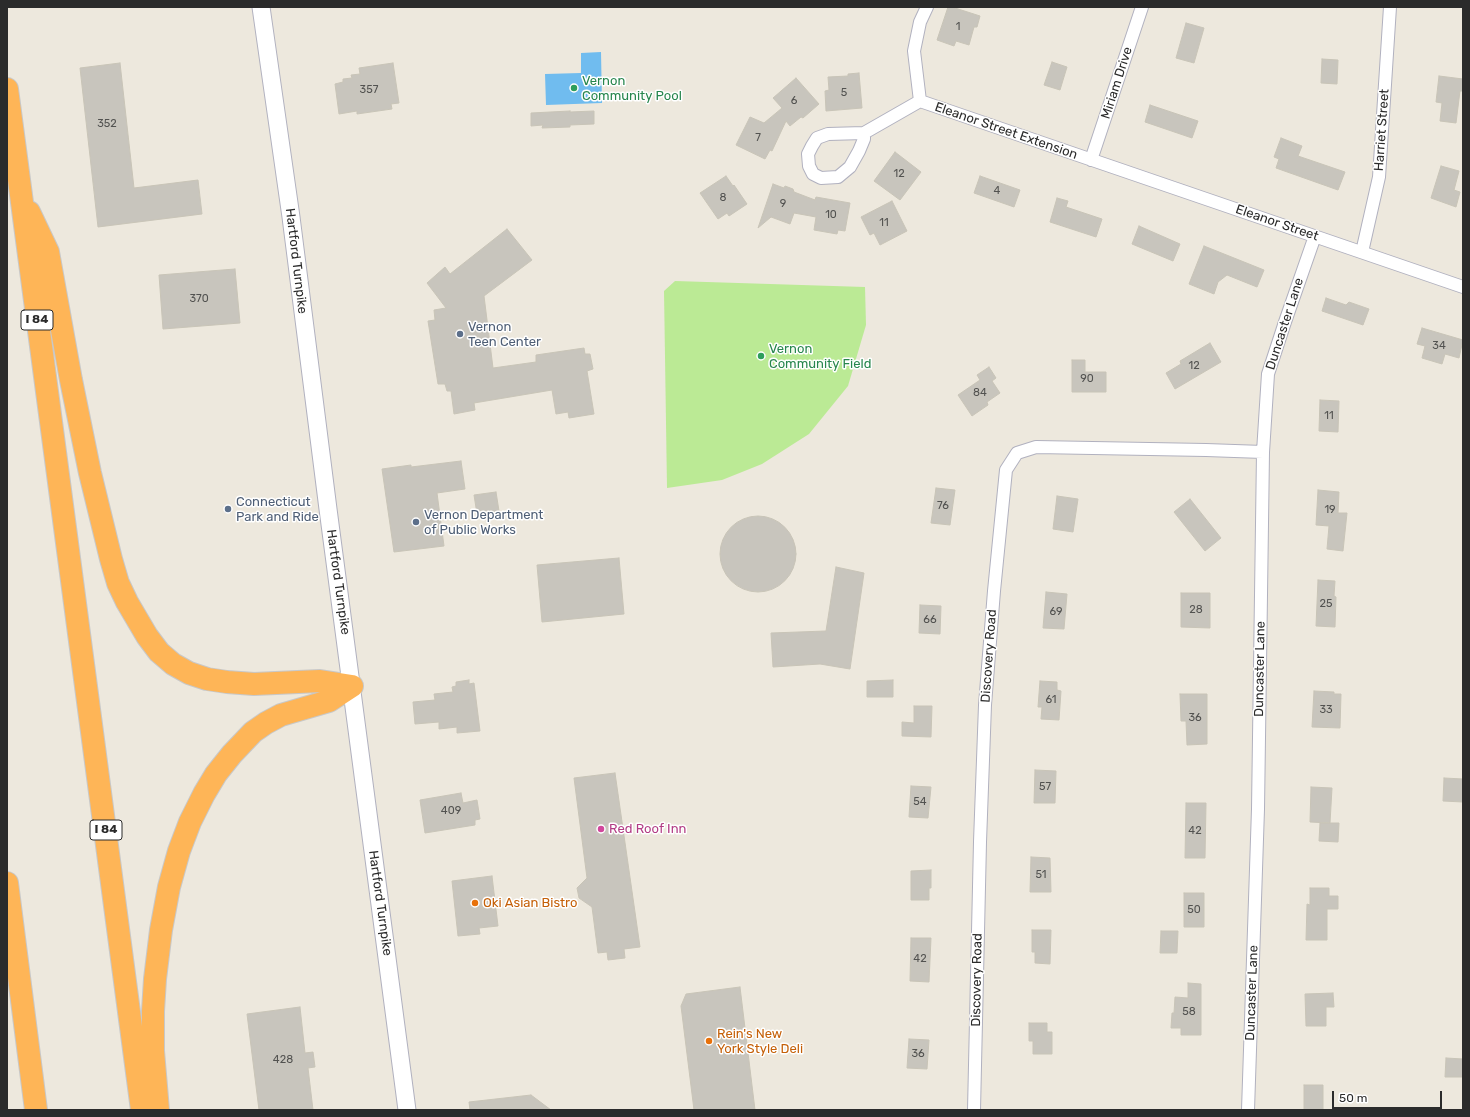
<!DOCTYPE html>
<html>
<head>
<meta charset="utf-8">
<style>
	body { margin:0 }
	#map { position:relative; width:1470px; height:1117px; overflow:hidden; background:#ede8dd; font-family:Rubik,sans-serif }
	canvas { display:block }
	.frame { position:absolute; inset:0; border:8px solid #2b2b2b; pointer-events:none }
	.scale { position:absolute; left:1332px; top:1091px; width:110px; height:18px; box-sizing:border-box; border:2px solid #2b2b2b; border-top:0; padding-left:5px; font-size:12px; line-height:14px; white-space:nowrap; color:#2b2b2b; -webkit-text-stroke:3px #fff; paint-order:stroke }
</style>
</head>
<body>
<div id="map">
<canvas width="1470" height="1117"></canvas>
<div class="frame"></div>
<div class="scale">50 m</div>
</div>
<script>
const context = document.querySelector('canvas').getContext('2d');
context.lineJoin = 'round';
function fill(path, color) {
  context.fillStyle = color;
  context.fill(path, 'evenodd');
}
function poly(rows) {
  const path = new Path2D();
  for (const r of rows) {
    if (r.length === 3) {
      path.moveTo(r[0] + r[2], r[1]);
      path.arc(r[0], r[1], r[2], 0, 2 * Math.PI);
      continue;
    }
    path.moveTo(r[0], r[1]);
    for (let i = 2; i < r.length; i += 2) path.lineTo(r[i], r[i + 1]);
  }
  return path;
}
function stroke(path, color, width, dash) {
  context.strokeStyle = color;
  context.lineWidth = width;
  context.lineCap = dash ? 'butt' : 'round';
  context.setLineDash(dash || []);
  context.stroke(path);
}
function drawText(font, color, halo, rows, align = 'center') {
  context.font = font + ' Rubik,sans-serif';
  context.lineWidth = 3;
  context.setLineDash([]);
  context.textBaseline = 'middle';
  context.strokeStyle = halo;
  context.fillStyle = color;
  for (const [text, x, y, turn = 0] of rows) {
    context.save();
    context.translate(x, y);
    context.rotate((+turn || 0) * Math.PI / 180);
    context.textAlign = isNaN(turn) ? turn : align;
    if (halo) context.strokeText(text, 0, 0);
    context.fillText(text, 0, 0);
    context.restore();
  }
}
const pitch = poly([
	[675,281,865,287,866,325,848,386,809,434,762,464,722,480,667,488,664,291]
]);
const water = poly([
	[601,52,602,103,546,105,545,74,581,73,581,53]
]);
const building = poly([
	[948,7,952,7,980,16,977,27,974,27,969,45,956,41,954,46,937,40,948,7],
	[1186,23,1204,28,1194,63,1176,58,1186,23],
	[1322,59,1338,60,1337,84,1321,83,1322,59],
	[1052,62,1067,67,1060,90,1044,85,1052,62],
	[120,63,134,188,198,180,202,214,98,227,80,68,120,63],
	[393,63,399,103,391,104,392,109,357,114,357,111,339,114,335,84,343,82,343,79,352,78,351,75,360,74,359,68,393,63],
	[859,73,862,108,826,111,825,91,829,90,828,77,848,76,848,74,859,73],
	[1439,76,1463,79,1463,91,1460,91,1456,123,1440,121,1442,103,1436,102,1439,76],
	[796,78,819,104,803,118,801,117,790,126,786,121,772,151,770,150,765,159,736,145,750,117,764,123,782,108,773,98,796,78],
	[1150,105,1198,121,1192,138,1145,122,1150,105],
	[570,111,570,112,594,111,594,124,570,125,570,127,542,128,543,125,531,126,531,113,570,111],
	[1281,138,1302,146,1298,156,1345,172,1338,190,1276,168,1279,159,1274,157,1281,138],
	[895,152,921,172,900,200,874,181,895,152],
	[1441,166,1459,171,1454,190,1460,192,1456,207,1431,198,1441,166],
	[726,176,733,186,734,185,747,204,729,216,727,213,718,219,700,193,726,176],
	[980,176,1020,190,1014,207,974,193,980,176],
	[773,184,784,188,785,186,793,189,794,192,815,200,816,197,850,203,845,231,838,230,837,234,814,230,816,217,794,213,790,224,771,217,758,228,773,184],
	[1057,198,1068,201,1066,207,1102,219,1096,237,1050,222,1057,198],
	[892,201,907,231,880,245,874,233,870,235,861,217,892,201],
	[1139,226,1180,244,1173,261,1132,244,1139,226],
	[507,229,532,260,484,296,493,368,536,362,536,355,584,348,585,354,590,354,593,369,587,371,594,414,569,418,568,412,556,414,552,390,474,403,475,410,454,414,451,391,447,391,445,384,438,384,428,321,435,320,434,310,446,308,427,283,445,267,450,274,507,229],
	[1204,246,1264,270,1257,287,1227,275,1218,282,1214,294,1189,284,1204,246],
	[235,269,240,323,163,329,159,275,235,269],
	[1326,298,1346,305,1349,302,1369,309,1363,325,1322,311,1326,298],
	[1422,328,1463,340,1459,358,1445,354,1442,364,1422,358,1425,346,1417,344,1422,328],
	[1210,343,1221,362,1175,389,1166,373,1181,364,1180,361,1210,343],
	[1072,360,1085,360,1085,372,1106,372,1106,392,1072,392,1072,360],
	[989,367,996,378,992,381,1000,393,987,402,988,405,972,416,958,395,980,380,977,375,989,367],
	[1320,400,1339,401,1338,432,1319,431,1320,400],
	[461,461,465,489,437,493,444,546,394,552,382,469,411,465,411,467,461,461],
	[936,488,955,490,950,525,931,523,936,488],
	[1318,490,1339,492,1338,513,1347,513,1343,551,1327,549,1329,526,1316,525,1318,490],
	[496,492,499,511,477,514,474,495,496,492],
	[1057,496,1078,499,1073,532,1053,529,1057,496],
	[1190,499,1221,538,1205,551,1174,512,1190,499],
	[758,554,38],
	[619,558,624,614,542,622,537,565,619,558],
	[836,567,864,573,850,669,820,664,773,667,771,633,826,631,836,567],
	[1318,580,1335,581,1334,596,1336,597,1335,627,1316,626,1318,580],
	[1046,592,1067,594,1064,629,1043,628,1046,592],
	[1181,593,1210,593,1210,628,1181,627,1181,593],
	[920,605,941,606,940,634,919,633,920,605],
	[469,680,469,684,474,683,480,731,457,733,457,727,439,729,439,722,415,724,413,702,435,700,434,694,453,692,452,687,456,686,456,682,469,680],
	[893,680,893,697,867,697,867,681,893,680],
	[1040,681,1057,682,1057,690,1061,691,1059,720,1041,719,1042,707,1038,707,1040,681],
	[1314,691,1334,692,1334,694,1341,694,1340,728,1312,727,1314,691],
	[1180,694,1207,694,1207,744,1187,745,1186,721,1181,721,1180,694],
	[914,706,932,706,931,737,902,736,902,722,914,723,914,706],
	[1035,770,1056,771,1055,803,1034,803,1035,770],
	[615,773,640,947,624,949,625,958,608,960,607,952,598,953,592,907,579,898,577,888,587,878,574,778,615,773],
	[1444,778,1463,779,1463,802,1443,801,1444,778],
	[911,786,931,787,928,818,909,817,911,786],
	[1311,787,1332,788,1330,823,1310,822,1311,787],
	[461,793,463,803,477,800,480,819,475,820,475,825,425,833,420,800,461,793],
	[1186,803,1206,803,1205,858,1185,858,1186,803],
	[1320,823,1339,823,1338,842,1319,841,1320,823],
	[1031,857,1050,858,1051,892,1030,892,1031,857],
	[931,870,931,888,929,888,929,900,911,900,911,871,931,870],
	[492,876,498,926,479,928,480,934,458,936,452,881,492,876],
	[1310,888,1329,888,1329,896,1338,896,1338,909,1327,909,1327,940,1306,940,1307,904,1310,905,1310,888],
	[1184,893,1204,893,1204,927,1184,927,1184,893],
	[1032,930,1051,930,1050,964,1035,963,1035,952,1032,952,1032,930],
	[1161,931,1178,931,1177,953,1160,953,1161,931],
	[911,938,931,938,929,982,910,981,911,938],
	[1188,983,1201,984,1201,1035,1181,1035,1181,1028,1171,1028,1172,1013,1174,1013,1175,997,1188,998,1188,983],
	[740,987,755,1110,694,1110,681,1006,686,994,740,987],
	[1333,993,1334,1007,1326,1007,1326,1026,1306,1026,1305,994,1333,993],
	[300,1007,305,1053,313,1052,315,1067,308,1068,313,1110,259,1110,247,1014,300,1007],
	[1029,1023,1047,1023,1047,1032,1052,1032,1052,1054,1033,1054,1033,1041,1029,1041,1029,1023],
	[909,1039,929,1040,927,1069,907,1068,909,1039],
	[1446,1058,1463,1059,1463,1077,1445,1077,1446,1058],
	[1304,1085,1323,1085,1323,1110,1304,1110,1304,1085],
	[531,1095,551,1110,470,1110,469,1102,531,1095]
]);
const street = poly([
	[920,101,914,51,920,22,927,7],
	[864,133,864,139,859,151,850,167,838,177,821,178,813,174,809,166,808,154,812,146,817,138,828,134,864,133,920,101,1463,287],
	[1091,160,1142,7],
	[1362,252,1379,177,1390,7],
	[974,1110,980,842,985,705,994,591,1006,470,1017,453,1036,447,1206,450,1263,452],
	[1248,1110,1258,809,1263,452,1268,374,1285,322,1315,236]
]);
const secondary = poly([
	[261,7,291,217,328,509,407,1110]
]);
const highway = poly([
	[7,89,142,1110],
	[29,212,48,252,71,380,90,473,111,559,118,583,127,602,147,636,159,652,173,664,189,673,207,679,227,682,254,684,320,681,352,686],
	[7,883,36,1110],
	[158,1110,153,1051,153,1011,155,979,161,930,169,887,179,851,190,822,204,794,216,774,232,754,253,732,266,723,281,715,329,701,352,686]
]);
const markers = [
	[574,88,4,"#2e9e5b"],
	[460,334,4,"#5c6f8a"],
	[761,356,4,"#2e9e5b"],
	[228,509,4,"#5c6f8a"],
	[416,522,4,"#5c6f8a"],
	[601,829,4,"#d1479c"],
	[475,903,4,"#e8710a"],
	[709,1041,4,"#e8710a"]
];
const numberNames = [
	["1",958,27],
	["357",369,90],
	["5",844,93],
	["6",794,101],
	["352",107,124],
	["7",758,138],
	["12",899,174],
	["4",997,191],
	["8",723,198],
	["9",783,204],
	["10",831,215],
	["11",884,223],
	["370",199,299],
	["34",1439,346],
	["12",1194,366],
	["90",1087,379],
	["84",980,393],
	["11",1329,416],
	["76",943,506],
	["19",1330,510],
	["25",1326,604],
	["28",1196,610],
	["69",1056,612],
	["66",930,620],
	["61",1051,700],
	["33",1326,710],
	["36",1195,718],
	["57",1045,787],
	["54",920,802],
	["409",451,811],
	["42",1195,831],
	["51",1041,875],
	["50",1194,910],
	["42",920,959],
	["58",1189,1012],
	["36",918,1054],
	["428",283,1060]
];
const shields = [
	[37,320,32],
	[106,830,32]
];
const shieldNames = [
	["I 84",37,320],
	["I 84",106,830]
];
const leisureNames = [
	["Vernon",582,81],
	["Community Pool",582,96],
	["Vernon",769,349],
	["Community Field",769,364]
];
const streetNames = [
	["Miriam Drive",1117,83,-72],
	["Harriet Street",1382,130,-86],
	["Eleanor Street Extension",1006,131,19],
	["Eleanor Street",1277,223,19],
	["Hartford Turnpike",296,261,83],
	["Duncaster Lane",1285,324,-72],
	["Hartford Turnpike",338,582,82],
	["Discovery Road",989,656,-86],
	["Duncaster Lane",1260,669,-89],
	["Hartford Turnpike",380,903,82],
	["Discovery Road",977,980,-89],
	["Duncaster Lane",1252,993,-88]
];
const serviceNames = [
	["Vernon",468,327],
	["Teen Center",468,342],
	["Connecticut",236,502],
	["Park and Ride",236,517],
	["Vernon Department",424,515],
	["of Public Works",424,530]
];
const hotelNames = [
	["Red Roof Inn",609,829]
];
const foodNames = [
	["Oki Asian Bistro",483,903],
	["Rein's New",717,1034],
	["York Style Deli",717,1049]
];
fill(pitch, '#bbea95');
fill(water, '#70bcef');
fill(building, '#c8c5bd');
stroke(building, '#c8c4b7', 1);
stroke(street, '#b1b1bf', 14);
stroke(secondary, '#b1b1bf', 19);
stroke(highway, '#c8c8c8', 24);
stroke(street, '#fff', 12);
stroke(secondary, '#fff', 17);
stroke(highway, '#feb557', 22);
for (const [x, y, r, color] of markers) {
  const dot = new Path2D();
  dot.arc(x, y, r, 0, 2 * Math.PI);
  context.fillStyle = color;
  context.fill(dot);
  stroke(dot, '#fff', 1.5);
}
drawText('11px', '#525250', null, numberNames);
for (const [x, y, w] of shields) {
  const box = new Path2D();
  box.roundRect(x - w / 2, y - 10, w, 20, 3);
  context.fillStyle = '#fff';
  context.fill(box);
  stroke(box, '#2b2b2b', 1);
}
drawText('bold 12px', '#2b2b2b', null, shieldNames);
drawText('13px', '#27864d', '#fff', leisureNames, 'left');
drawText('13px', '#2b2b2b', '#fff', streetNames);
drawText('13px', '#4e5e75', '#fff', serviceNames, 'left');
drawText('13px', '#b23c85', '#fff', hotelNames, 'left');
drawText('13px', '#c56008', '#fff', foodNames, 'left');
</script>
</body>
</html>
